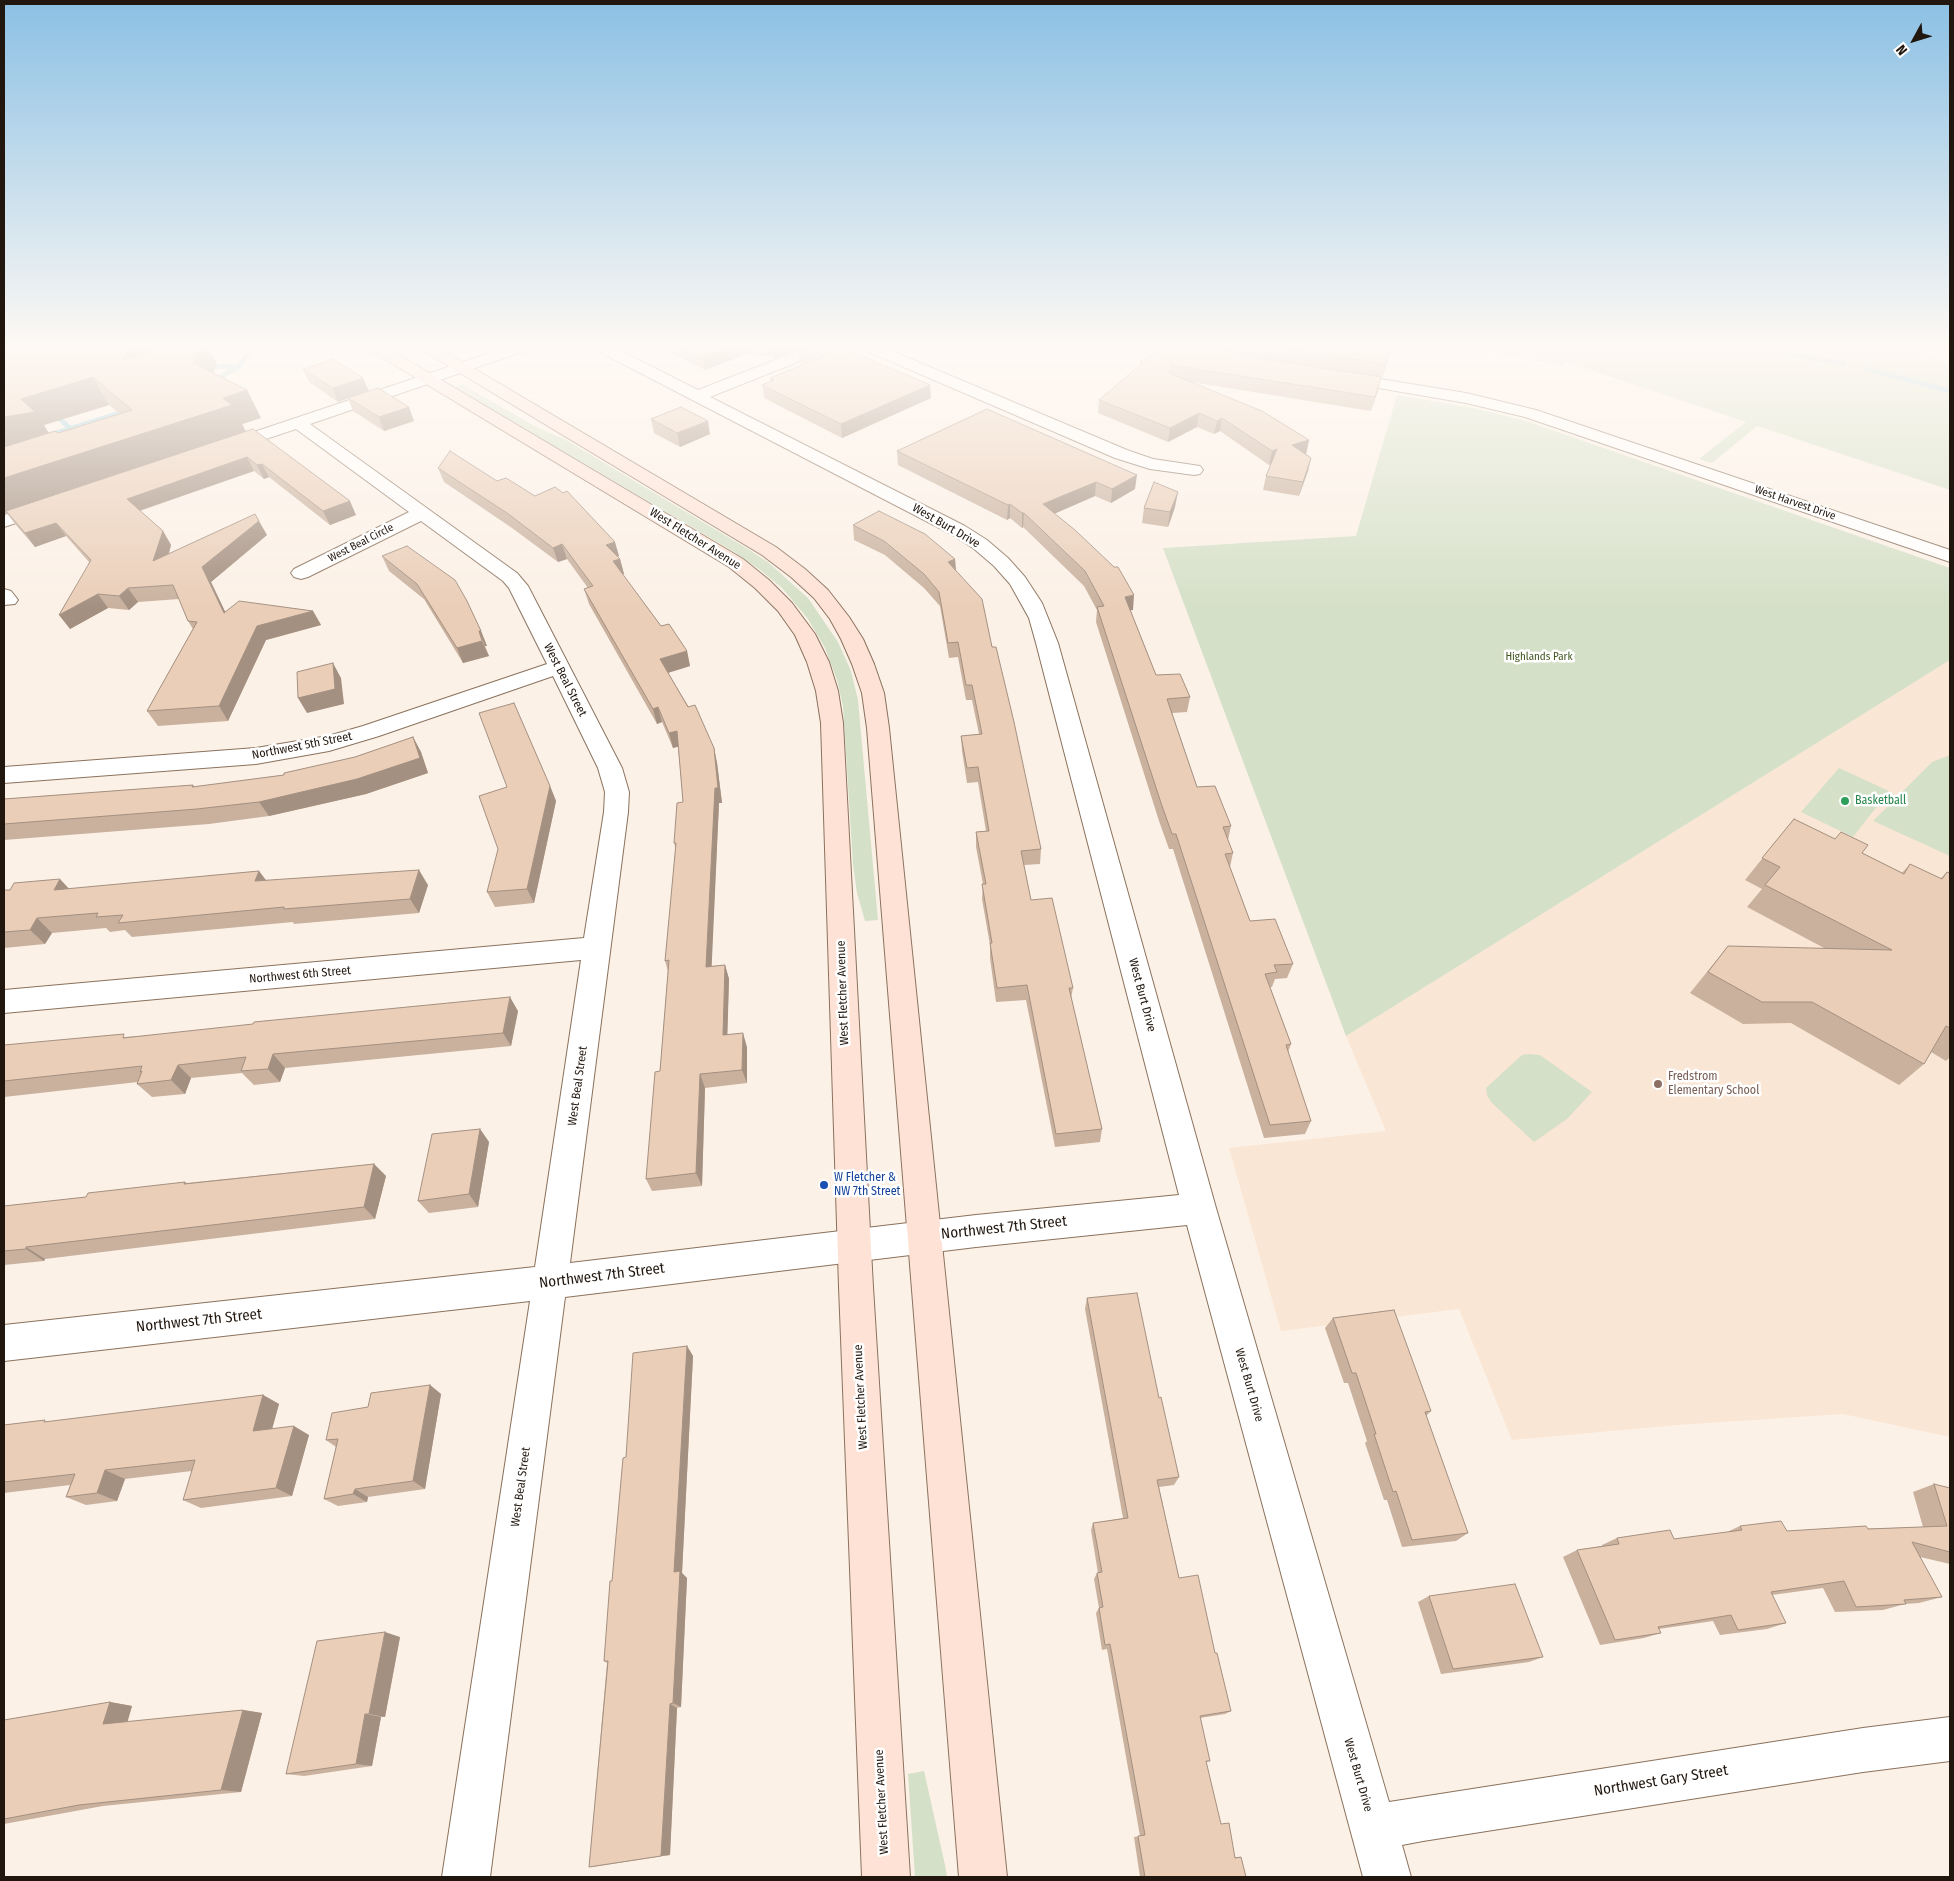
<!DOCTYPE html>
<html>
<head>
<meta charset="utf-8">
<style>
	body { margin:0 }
	#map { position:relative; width:1954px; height:1881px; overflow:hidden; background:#fcf1e7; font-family:"Fira Sans Condensed",sans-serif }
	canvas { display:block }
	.frame { position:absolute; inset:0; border:5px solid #21170f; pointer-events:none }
	.north { position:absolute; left:1889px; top:15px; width:50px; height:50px; -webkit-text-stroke:4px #fff; paint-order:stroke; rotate:231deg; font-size:14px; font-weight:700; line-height:20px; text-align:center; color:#21170f }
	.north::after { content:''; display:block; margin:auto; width:18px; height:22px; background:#21170f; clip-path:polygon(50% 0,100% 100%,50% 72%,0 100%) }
</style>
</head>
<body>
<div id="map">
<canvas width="1954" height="1881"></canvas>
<div class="frame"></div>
<div class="north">N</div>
</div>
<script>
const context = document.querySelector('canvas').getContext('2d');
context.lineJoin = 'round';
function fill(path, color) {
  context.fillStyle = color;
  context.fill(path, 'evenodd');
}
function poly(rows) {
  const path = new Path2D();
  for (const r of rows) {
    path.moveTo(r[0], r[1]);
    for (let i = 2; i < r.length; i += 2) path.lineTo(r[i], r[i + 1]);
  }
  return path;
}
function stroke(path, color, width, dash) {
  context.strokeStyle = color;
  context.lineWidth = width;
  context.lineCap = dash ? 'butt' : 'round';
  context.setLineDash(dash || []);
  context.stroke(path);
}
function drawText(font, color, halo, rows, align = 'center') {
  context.font = font + ' "Fira Sans Condensed",sans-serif';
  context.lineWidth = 5;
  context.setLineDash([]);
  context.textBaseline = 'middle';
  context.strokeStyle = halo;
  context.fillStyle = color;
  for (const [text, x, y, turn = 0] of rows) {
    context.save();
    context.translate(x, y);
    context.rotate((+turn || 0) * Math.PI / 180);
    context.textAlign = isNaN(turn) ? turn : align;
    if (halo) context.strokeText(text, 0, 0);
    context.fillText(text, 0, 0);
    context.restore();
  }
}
const built = poly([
	[1950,660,1950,1437,1843,1414,1677,1425,1512,1440,1459,1309,1281,1331,1229,1148,1386,1131,1346,1036]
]);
const green = poly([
	[1478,346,1936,346,1917,350,1950,365,1950,490,1757,426,1712,463,1699,459,1746,422,1566,362,1562,366,1485,351,1484,347],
	[462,384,536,427,566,440,748,549,769,563,808,598,838,642,851,671,858,700,878,920,865,921,857,893,853,864,843,706,837,680,825,648,808,619,782,588,759,569,731,550,454,387],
	[1397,395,1479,409,1526,421,1950,568,1950,660,1346,1036,1163,548,1356,536],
	[1950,755,1950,856,1873,821,1932,762],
	[1839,768,1889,791,1853,837,1801,812],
	[1529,1054,1540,1055,1592,1092,1567,1119,1534,1142,1491,1102,1487,1095,1486,1088,1522,1055],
	[924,1771,945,1865,947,1877,915,1877,908,1774]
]);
const stream = poly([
	[1748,346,1844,364],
	[205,367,239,366],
	[1867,369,1950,391],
	[211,383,239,366,253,346],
	[52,412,71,429],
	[47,436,130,410]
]);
const street = poly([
	[511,346,533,346,531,349,310,424,517,573,528,586,622,768,629,792,628,812,570,1263,976,1215,1179,1195,1036,643,1029,618,1010,584,994,566,973,548,951,534,594,349,592,346,611,346,698,390,811,346,832,346,830,349,710,397,965,526,987,540,1008,558,1025,577,1042,603,1058,643,1216,1208,1389,1802,1863,1728,1950,1717,1950,1761,1863,1772,1423,1841,1402,1845,1411,1877,1363,1877,1187,1225,976,1247,565,1297,490,1877,442,1877,530,1301,4,1361,4,1325,535,1267,581,960,4,1013,4,990,584,938,604,812,605,792,598,768,553,676,379,736,329,751,256,764,4,783,4,767,256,748,328,736,363,726,547,664,509,588,503,581,421,521,308,577,301,579,294,577,291,573,294,569,409,512,296,429,227,452,221,451,219,447,221,443,511,346],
	[860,346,880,346,1127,450,1153,459,1200,466,1203,470,1200,474,1194,475,1150,469,1115,458,862,349,860,346],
	[1343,373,1466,393,1536,410,1950,550,1950,562,1525,417,1466,403,1338,381,1335,378,1338,375,1343,373],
	[46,502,52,503,55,507,52,511,4,527,4,515,46,502],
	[4,589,11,591,15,596,18,600,15,604,4,605,4,589]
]);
const secondary = poly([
	[366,346,384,346,743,559,769,580,792,603,815,634,829,662,838,691,843,723,873,1287,910,1877,862,1877,839,1287,821,723,816,691,807,662,795,635,778,611,755,588,729,567,368,349,366,346],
	[418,346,436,346,776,547,805,569,828,590,849,617,863,639,874,664,884,693,889,728,1007,1877,959,1877,867,728,862,693,852,664,841,639,830,619,814,598,791,577,762,555,420,349,418,346]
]);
const wall = poly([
	[4,346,156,346,153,351,217,363,213,373,247,390,261,418,242,424,246,432,356,515,330,525,269,477,264,479,254,471,140,511,163,531,171,545,169,554,267,535,211,582,225,612,313,611,321,625,266,640,228,721,158,726,147,711,193,629,188,621,179,599,138,602,129,610,108,608,70,629,89,562,66,536,35,547,16,525,6,512,5,513,4,512],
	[109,405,120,414,58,433,48,433,44,425],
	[656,346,806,346,775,358,749,353,705,370],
	[809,346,931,398,842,438,764,398,762,385,770,382,770,378,805,364,800,363,799,350],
	[1068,346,1101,346,1089,352],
	[1153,346,1392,346,1390,355,1382,378,1381,377,1371,411,1191,382,1309,440,1306,454,1311,458,1308,471,1299,496,1263,490,1266,476,1271,464,1269,465,1220,431,1214,434,1197,427,1168,442,1098,413,1099,400,1140,365,1140,361,1156,353],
	[303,369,363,378,368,391,414,421,384,431,353,411,348,398,338,402,309,382],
	[987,409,1135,489,1111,503,1095,496,1054,514,1133,610,1130,610,1156,675,1190,697,1187,712,1172,713,1197,787,1231,826,1228,840,1233,853,1230,867,1250,921,1293,964,1287,978,1275,979,1272,987,1270,987,1291,1044,1288,1052,1311,1121,1305,1134,1264,1138,1173,849,1169,849,1159,821,1096,622,1097,610,1084,586,1023,527,1022,528,1010,518,1007,520,898,465,897,451],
	[651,419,710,434,680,447,654,433],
	[438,468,619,556,617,557,620,559,624,574,622,574,661,626,687,651,690,666,668,673,714,748,717,763,722,803,719,803,711,966,725,965,729,979,727,1035,747,1047,747,1083,705,1088,702,1186,652,1191,646,1179,660,1071,668,971,665,961,676,849,674,843,683,802,678,746,673,748,662,722,657,724,589,604,584,589,588,588,567,559,558,562,512,528,444,482],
	[1175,507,1168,527,1142,523,1144,508],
	[853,525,955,559,956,570,992,647,1041,849,1040,864,1024,865,1031,900,1073,988,1071,998,1102,1129,1100,1142,1055,1147,1026,1000,996,1002,990,958,990,945,982,899,983,884,976,847,976,832,986,831,978,782,967,783,962,751,961,736,979,734,972,700,966,700,958,657,949,658,940,606,924,588,885,555,854,540],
	[382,556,481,631,487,646,485,646,489,656,463,663,424,599,389,571],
	[413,737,421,752,428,773,366,794,269,816,209,824,4,840,4,799,193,785,195,787,284,775,355,757],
	[550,786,556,801,534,903,495,907,487,892],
	[1794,819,1902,873,1910,864,1940,879,1947,872,1950,873,1950,1057,1946,1061,1931,1052,1924,1064,1899,1085,1791,1023,1743,1024,1690,993,1728,946,1826,949,1747,907,1762,889,1745,880],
	[259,871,266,880,428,885,419,913,294,924,293,922,132,937,125,930,110,932,106,928,52,933,45,944,4,948,4,890,69,889],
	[518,1011,511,1046,285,1068,280,1082,254,1085,242,1073,191,1078,185,1094,152,1097,137,1084,138,1082,4,1097,4,1045],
	[480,1129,489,1142,478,1207,429,1213,418,1201],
	[374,1164,386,1176,375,1219,45,1259,44,1261,4,1265,4,1206,86,1197,185,1182,187,1183],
	[1087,1298,1159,1398,1179,1477,1174,1485,1159,1487,1179,1578,1215,1653,1231,1711,1225,1714,1200,1718,1210,1761,1206,1762,1220,1824,1235,1857,1241,1857,1246,1877,1140,1877,1134,1837,1140,1836,1107,1649,1102,1650,1096,1613,1099,1608,1094,1579,1097,1573,1098,1573,1091,1530,1093,1523,1123,1518,1085,1309],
	[1333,1318,1431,1411,1426,1416,1468,1533,1456,1541,1402,1547,1387,1500,1384,1500,1365,1443,1367,1441,1348,1383,1344,1383,1325,1328],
	[687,1346,693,1356,682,1573,687,1578,681,1707,677,1708,670,1855,599,1866,589,1867,607,1663,604,1661,612,1581,626,1457],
	[430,1385,441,1394,425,1489,368,1497,367,1502,338,1506,324,1499,336,1447,326,1440,368,1407],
	[263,1395,279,1404,272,1429,309,1435,292,1496,201,1508,183,1500,192,1471,125,1479,117,1501,86,1505,66,1497,70,1485,4,1493,4,1425,49,1422],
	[1934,1484,1950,1488,1950,1564,1920,1557,1942,1597,1919,1603,1905,1604,1883,1610,1835,1612,1823,1588,1772,1595,1786,1623,1767,1629,1720,1635,1713,1621,1659,1629,1661,1633,1644,1638,1600,1645,1563,1557,1577,1550,1602,1546,1602,1545,1617,1538,1674,1539,1727,1532,1740,1526,1787,1531,1923,1527,1913,1492],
	[1429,1596,1543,1657,1529,1662,1441,1674,1418,1602],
	[400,1637,385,1717,381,1717,372,1766,304,1776,286,1774],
	[110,1702,132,1706,127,1722,243,1710,262,1713,241,1792,103,1806,4,1824,4,1720]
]);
const shadedWall = poly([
	[129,346,156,346,137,387,122,360],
	[200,346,208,346,217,363,207,390,193,363],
	[731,346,747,346,749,353,705,370,703,357],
	[773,346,806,346,775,358],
	[1089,346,1101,346,1089,352],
	[1392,346,1390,355,1382,378,1386,364],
	[93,377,109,405,44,425,53,440,4,448,4,417,21,399],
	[1381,377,1378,391,1371,411,1375,397],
	[363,378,369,391,338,402,333,388],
	[930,385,931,398,842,438,841,424],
	[247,390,261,418,242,424,246,432,5,513,4,511,4,478,223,398],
	[409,407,414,421,384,431,379,417],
	[1199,413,1197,427,1168,442,1170,428],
	[1222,418,1220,431,1214,434,1217,421],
	[708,421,710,434,680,447,677,433],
	[1309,440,1306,454,1292,445],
	[1277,449,1274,463,1269,465,1272,451],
	[247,457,254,471,135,512,127,499],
	[1311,458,1308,471,1299,496,1303,482],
	[262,464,269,477,264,479,257,465],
	[1137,475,1135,489,1111,503,1112,489],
	[1096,482,1095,496,1042,519,1043,504],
	[1178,492,1175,507,1168,527,1170,512],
	[350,501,356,515,330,525,323,511],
	[1010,504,1010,518,1007,520,1008,505],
	[1022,513,1024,513,1023,527,1022,528],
	[259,521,267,535,211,582,233,628,224,613,202,567],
	[56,523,66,536,35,547,25,533],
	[163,531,171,545,162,575,153,561],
	[615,542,619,556,610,559,606,545],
	[562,544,567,559,558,562,553,548],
	[620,559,624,574,617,576,613,561],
	[955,559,956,573,948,562],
	[128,588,138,602,129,610,119,596],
	[98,594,108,608,70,629,59,615],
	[1134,595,1133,610,1123,611,1125,597],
	[313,611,321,625,266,640,228,721,219,706,257,626],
	[479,631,481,631,487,646,485,646],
	[482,641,489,656,463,663,457,648],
	[687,651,690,666,664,674,660,659],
	[333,663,341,678,344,704,307,713,298,698],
	[658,707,662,722,657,724,653,709],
	[677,731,681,746,673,748,669,733],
	[413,737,421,752,428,773,366,794,269,816,259,802],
	[714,748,717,763,722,803,719,803,711,981,706,967],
	[550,786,556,801,534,903,527,889],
	[419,870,428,885,419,913,410,899],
	[259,871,270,886,255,881],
	[60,879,74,894,54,890],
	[37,918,52,933,45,944,30,930],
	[725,965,729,979,727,1049,723,1035],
	[510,997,518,1011,511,1046,503,1033],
	[743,1033,747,1047,747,1083,742,1070],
	[273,1054,285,1068,280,1082,268,1069],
	[178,1065,191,1078,185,1094,171,1080],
	[700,1074,705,1088,702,1186,696,1173],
	[480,1129,489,1142,478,1207,469,1194],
	[374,1164,386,1176,375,1219,364,1207],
	[26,1247,45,1259,44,1261,26,1249],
	[687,1346,693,1356,682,1573,687,1578,681,1707,673,1703,674,1572],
	[430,1385,441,1394,425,1489,413,1481],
	[263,1395,279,1404,269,1440,253,1431],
	[294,1426,309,1435,292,1496,276,1488],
	[105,1470,125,1479,117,1501,97,1493],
	[355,1489,368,1497,367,1502,353,1494],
	[385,1632,400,1637,385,1717,369,1714],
	[110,1702,132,1706,126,1727,103,1724],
	[670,1704,677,1708,670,1855,661,1856],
	[243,1710,262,1713,241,1792,221,1790],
	[365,1714,381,1717,372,1766,356,1764]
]);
const building = poly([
	[4,346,129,346,122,360,170,346,200,346,193,363,247,390,223,398,232,405,4,478,4,447,55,431,58,433,132,410,93,377,21,399,35,412,4,417,4,346],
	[680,346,731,346,703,357,680,346],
	[809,346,839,346,930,385,841,424,762,385,774,380,770,378,827,355,799,350,809,346],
	[1161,346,1205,346,1258,358,1381,377,1375,397,1171,365,1169,373,1262,411,1309,440,1292,445,1311,458,1303,482,1266,476,1277,449,1272,451,1222,418,1217,421,1199,413,1170,428,1099,400,1145,361,1140,361,1163,350,1161,346],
	[1271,346,1392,346,1386,364,1271,346],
	[333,359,363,378,333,388,303,369,333,359],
	[378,388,409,407,379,417,348,398,378,388],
	[681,407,708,421,677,433,651,419,681,407],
	[987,409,1137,475,1112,489,1096,482,1043,504,1075,530,1114,567,1118,567,1134,595,1125,597,1156,675,1180,674,1190,697,1167,699,1197,787,1215,786,1231,826,1223,827,1233,853,1225,854,1250,921,1275,919,1293,964,1274,965,1277,972,1265,974,1291,1044,1286,1045,1311,1121,1270,1125,1176,834,1172,834,1162,806,1097,607,1104,606,1085,571,1024,513,1022,513,1010,504,1008,505,897,451,987,409],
	[253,429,350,501,323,511,262,464,257,465,247,457,127,499,163,531,153,561,255,514,259,521,202,567,224,613,239,601,313,611,257,626,219,706,147,711,197,622,188,621,173,585,128,588,119,596,98,594,59,615,91,560,56,523,25,533,6,511,253,429],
	[450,451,497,481,506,478,535,496,555,487,563,493,567,491,615,542,606,545,620,559,613,561,661,626,669,624,687,651,660,659,688,707,695,705,714,748,718,788,715,788,706,967,725,965,723,1035,743,1033,742,1070,700,1074,696,1173,646,1179,655,1072,660,1071,669,960,665,961,676,843,674,843,677,803,683,802,677,731,669,733,658,707,653,709,584,589,593,586,562,544,553,548,507,513,438,468,450,451],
	[1154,482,1178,492,1170,512,1144,508,1154,482],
	[879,511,925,534,955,559,948,562,982,599,992,647,996,647,1014,722,1041,849,1021,851,1031,900,1052,898,1073,988,1069,988,1102,1129,1056,1134,1027,985,997,988,990,943,992,943,982,884,986,884,976,832,989,831,978,767,967,768,961,736,982,734,972,685,966,685,958,642,948,643,939,592,924,574,884,541,853,525,879,511],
	[407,546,455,580,467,601,481,631,479,631,482,641,457,648,417,584,382,556,407,546],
	[333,663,335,689,298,698,297,672,333,663],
	[514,703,550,786,527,889,487,892,498,849,479,796,507,787,479,713,514,703],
	[413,737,420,758,357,779,259,802,197,809,4,824,4,799,193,785,192,787,284,775,284,773,355,757,413,737],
	[1794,819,1835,839,1841,832,1868,845,1862,853,1904,874,1910,864,1942,879,1947,872,1950,873,1950,1028,1946,1026,1924,1064,1812,1002,1762,1002,1708,972,1728,946,1892,950,1765,885,1780,867,1762,858,1794,819],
	[419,870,410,899,284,909,284,907,118,923,123,915,96,917,98,913,37,918,30,930,4,932,4,890,10,890,14,883,60,879,54,890,259,871,255,881,419,870],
	[510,997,503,1033,273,1054,268,1069,241,1071,246,1057,178,1065,171,1080,137,1084,142,1071,140,1072,142,1066,4,1081,4,1045,124,1034,123,1038,253,1024,254,1022,510,997],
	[480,1129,469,1194,418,1201,432,1134,480,1129],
	[374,1164,364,1207,26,1247,26,1249,4,1251,4,1206,86,1197,88,1193,185,1182,184,1184,374,1164],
	[1137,1293,1159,1398,1161,1397,1179,1477,1157,1480,1179,1578,1198,1575,1215,1653,1217,1653,1231,1711,1200,1716,1210,1761,1206,1761,1221,1824,1229,1823,1235,1858,1241,1857,1246,1877,1145,1877,1138,1836,1145,1835,1110,1644,1105,1645,1099,1608,1103,1607,1097,1573,1102,1572,1093,1523,1128,1518,1087,1298,1137,1293],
	[1394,1310,1431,1411,1425,1412,1468,1533,1412,1540,1396,1491,1393,1492,1374,1434,1376,1434,1356,1373,1352,1373,1333,1318,1394,1310],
	[687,1346,674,1572,680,1571,673,1703,670,1704,661,1856,589,1867,608,1661,604,1661,610,1581,612,1581,623,1458,626,1457,633,1353,687,1346],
	[430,1385,413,1481,355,1489,353,1494,324,1499,338,1439,326,1440,332,1413,368,1407,371,1393,430,1385],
	[263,1395,253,1431,294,1426,276,1488,183,1500,195,1460,105,1470,97,1493,66,1497,75,1474,4,1482,4,1425,45,1420,44,1422,263,1395],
	[1934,1484,1950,1488,1950,1552,1912,1542,1942,1597,1904,1600,1906,1604,1856,1607,1844,1581,1771,1592,1786,1623,1738,1630,1731,1615,1658,1627,1661,1633,1615,1640,1577,1550,1619,1544,1617,1538,1670,1530,1674,1539,1742,1530,1740,1526,1781,1521,1787,1531,1866,1526,1868,1529,1947,1526,1934,1484],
	[1515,1584,1543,1657,1453,1669,1429,1596,1515,1584],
	[385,1632,369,1714,365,1714,356,1764,286,1774,317,1641,385,1632],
	[110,1702,103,1724,243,1710,221,1790,79,1805,4,1819,4,1720,110,1702]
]);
const markers = [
	[1845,801,5,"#2e9e5b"],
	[1658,1084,5,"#8d6e63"],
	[824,1185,5,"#1a4fb4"]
];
const farStreetnames = [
	["West Harvest Drive",1795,503,19],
	["West Beal Circle",361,543,-27]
];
const farParknames = [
	["Highlands Park",1539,657]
];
const streetNames = [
	["West Burt Drive",946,526,30],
	["West Fletcher Avenue",695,539,32],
	["West Beal Street",565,680,63],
	["Northwest 5th Street",302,746,-11],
	["Northwest 6th Street",300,975,-5],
	["West Fletcher Avenue",843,993,-92],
	["West Burt Drive",1142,995,75],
	["West Beal Street",578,1086,-82],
	["West Burt Drive",1249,1385,74],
	["West Fletcher Avenue",861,1397,-93],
	["West Beal Street",521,1487,-82],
	["West Burt Drive",1358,1775,74],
	["West Fletcher Avenue",882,1802,-93]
];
const leisureNames = [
	["Basketball",1855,801]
];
const educationNames = [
	["Fredstrom",1668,1077],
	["Elementary School",1668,1091]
];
const transitNames = [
	["W Fletcher &",834,1178],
	["NW 7th Street",834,1192]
];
const nearStreetnames = [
	["Northwest 7th Street",1004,1228,-6],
	["Northwest 7th Street",602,1276,-7],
	["Northwest 7th Street",199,1321,-6],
	["Northwest Gary Street",1661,1781,-9]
];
fill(built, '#fae6d4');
fill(green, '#d5e0c8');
stroke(stream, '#a1d1de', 5);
stroke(street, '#8a725d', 2);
stroke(secondary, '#8a725d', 2);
fill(street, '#fff');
fill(secondary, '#fee2d6');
fill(wall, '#c9b19e');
fill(shadedWall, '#a49081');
fill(building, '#eaceb8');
stroke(building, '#a49081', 1);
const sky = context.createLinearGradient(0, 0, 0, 609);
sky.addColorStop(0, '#8bc0e4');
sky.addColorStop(0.57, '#fef9f4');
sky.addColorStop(1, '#fef9f400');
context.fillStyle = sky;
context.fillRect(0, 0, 1954, 609);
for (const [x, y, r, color] of markers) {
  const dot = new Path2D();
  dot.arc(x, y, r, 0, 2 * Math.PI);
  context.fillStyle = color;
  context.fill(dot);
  stroke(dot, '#fff', 2);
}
drawText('11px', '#21170f', '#fff', farStreetnames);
drawText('11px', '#435721', '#fff', farParknames);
drawText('12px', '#21170f', '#fff', streetNames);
drawText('12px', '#27864d', '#fff', leisureNames, 'left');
drawText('12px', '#785e54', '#fff', educationNames, 'left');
drawText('12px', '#164399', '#fff', transitNames, 'left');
drawText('15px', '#21170f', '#fff', nearStreetnames);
</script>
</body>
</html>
